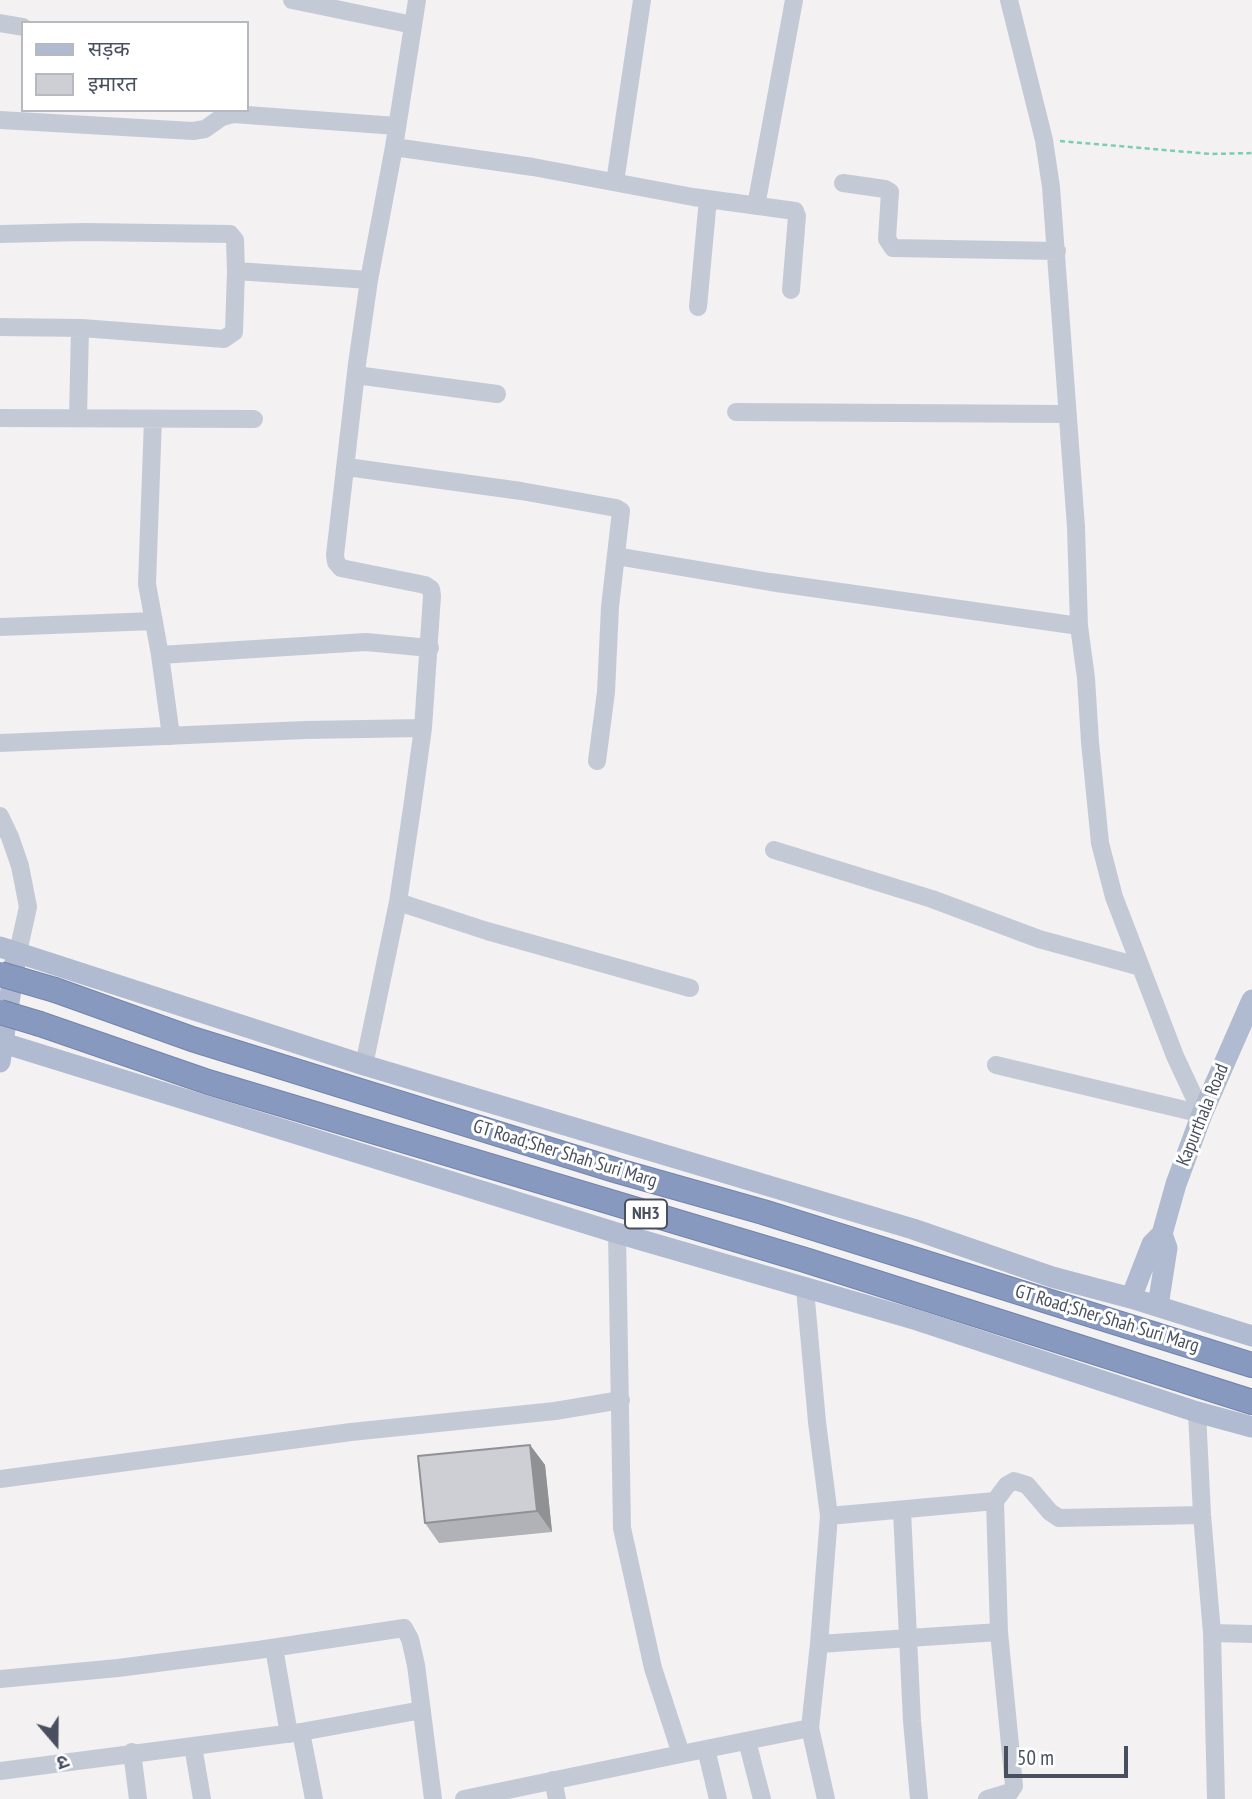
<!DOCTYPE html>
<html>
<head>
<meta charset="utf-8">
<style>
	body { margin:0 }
	#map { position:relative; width:1252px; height:1799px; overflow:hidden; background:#f3f1f1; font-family:"PT Sans Narrow","Noto Sans Devanagari",sans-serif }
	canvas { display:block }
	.legend { position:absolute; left:21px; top:21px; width:228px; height:91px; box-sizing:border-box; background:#fff; border:2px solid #b6b9bf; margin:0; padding:9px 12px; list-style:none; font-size:21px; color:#48505f }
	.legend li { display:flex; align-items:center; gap:14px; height:35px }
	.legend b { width:35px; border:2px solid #b6b9bf }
	.north { position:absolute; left:21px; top:1708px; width:70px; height:70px; -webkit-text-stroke:5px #fff; paint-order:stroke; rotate:160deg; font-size:19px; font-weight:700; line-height:28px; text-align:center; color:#48505f }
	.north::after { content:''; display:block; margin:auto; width:24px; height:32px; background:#48505f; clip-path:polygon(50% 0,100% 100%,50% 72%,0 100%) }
	.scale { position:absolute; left:1004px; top:1746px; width:124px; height:32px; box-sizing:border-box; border:4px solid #48505f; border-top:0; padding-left:9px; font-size:21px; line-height:24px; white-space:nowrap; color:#48505f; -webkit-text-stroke:5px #fff; paint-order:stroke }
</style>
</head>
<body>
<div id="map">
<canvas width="1252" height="1799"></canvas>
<ul class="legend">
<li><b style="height:9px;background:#b0bad0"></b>सड़क</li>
<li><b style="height:19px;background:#cdcfd5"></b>इमारत</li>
</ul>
<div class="north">उ</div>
<div class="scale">50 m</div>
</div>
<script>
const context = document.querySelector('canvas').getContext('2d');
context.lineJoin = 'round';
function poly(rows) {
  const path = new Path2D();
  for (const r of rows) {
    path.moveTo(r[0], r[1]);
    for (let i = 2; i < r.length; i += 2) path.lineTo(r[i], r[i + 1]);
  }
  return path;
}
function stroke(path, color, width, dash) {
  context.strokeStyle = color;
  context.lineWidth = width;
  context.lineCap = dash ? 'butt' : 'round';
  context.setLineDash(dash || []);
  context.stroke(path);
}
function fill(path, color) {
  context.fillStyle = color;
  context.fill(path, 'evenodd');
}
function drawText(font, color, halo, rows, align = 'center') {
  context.font = font + ' "PT Sans Narrow",sans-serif';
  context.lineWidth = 6;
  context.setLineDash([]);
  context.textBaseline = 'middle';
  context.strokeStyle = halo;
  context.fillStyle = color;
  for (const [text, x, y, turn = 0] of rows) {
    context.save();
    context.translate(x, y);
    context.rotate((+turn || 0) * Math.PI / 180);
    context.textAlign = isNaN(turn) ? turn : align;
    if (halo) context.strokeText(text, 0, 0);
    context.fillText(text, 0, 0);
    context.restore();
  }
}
const path = poly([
	[1060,141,1211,154,1252,153]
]);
const minor = poly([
	[292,0,413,25],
	[1009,0,1044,140,1051,187,1076,527,1079,626,1086,678,1090,742,1100,843,1114,897,1175,1056,1202,1114],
	[0,23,23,27],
	[0,120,193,131,205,129,222,117,233,114,397,126],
	[394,147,533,167,693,197,795,211,797,216,791,290],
	[615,182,642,0],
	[843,183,885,189,890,192,887,239,893,248,1057,251],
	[756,206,794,0],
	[0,234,84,232,230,234,235,240,236,271,234,332,224,339,82,328,0,327],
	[236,271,369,280],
	[698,307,708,199],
	[356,375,497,394],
	[736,412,1066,414],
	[0,418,254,419],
	[78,418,80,328],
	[153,419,147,584,160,655,171,736],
	[347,467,521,491,616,508,621,511,610,607,606,692,597,761],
	[616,556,770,582,1079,626],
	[0,627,154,621],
	[160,655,366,642,430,648],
	[0,743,305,730,423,728],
	[0,816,10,837,20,866,28,907,18,952],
	[774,850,932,899,1039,939,1141,967],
	[398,902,487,931,690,988],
	[364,1065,398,902,412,808,423,728,432,596,431,589,425,585,341,568,336,562,335,555,357,364,369,280,394,147,417,0],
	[996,1065,1202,1114],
	[805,1289,817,1422,829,1516,819,1644,810,1728,826,1799],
	[1197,1412,1202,1515,1212,1633,1216,1799],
	[0,1479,351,1432,555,1411,621,1400],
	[995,1501,999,1632],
	[902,1511,912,1721,919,1799],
	[829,1516,995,1501,1007,1485,1014,1481,1027,1485,1050,1512,1059,1518,1202,1515],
	[1212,1633,1252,1634],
	[819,1644,999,1632,1014,1786,1010,1792,987,1799],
	[274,1648,289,1734],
	[0,1679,118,1668,258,1650,404,1628,410,1639,416,1665,433,1799],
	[301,1732,422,1710],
	[747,1741,762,1799],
	[193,1746,202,1799],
	[706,1749,718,1799],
	[132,1752,138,1799],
	[681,1754,810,1728],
	[0,1771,301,1732,314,1799],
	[553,1780,557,1799],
	[464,1799,681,1754,653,1668,622,1528,617,1233]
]);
const major = poly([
	[0,947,364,1065,913,1229,1052,1277,1131,1298,1252,1336],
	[0,1042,617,1233,917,1320,1197,1412,1252,1427],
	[0,1062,15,963],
	[1131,1298,1152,1244,1162,1234,1176,1184,1202,1114,1252,1000],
	[1158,1306,1167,1248,1162,1234]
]);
const highway = poly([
	[55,990,192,1039,618,1171,763,1212,1252,1365],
	[40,1024,208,1082,805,1260,1252,1402]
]);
const highwayBridge = poly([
	[0,974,55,990],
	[0,1012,40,1024]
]);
const wall = poly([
	[530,1445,545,1465,552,1532,439,1543,425,1523]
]);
const shadedWall = poly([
	[530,1445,545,1465,552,1532,537,1511]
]);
const building = poly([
	[530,1445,537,1511,425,1523,418,1456,530,1445]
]);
const shields = [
	[646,1214,42]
];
const shieldNames = [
	["NH3",646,1214]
];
const streetNames = [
	["Kapurthala Road",1203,1115,-68],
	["GT Road;Sher Shah Suri Marg",565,1154,17],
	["GT Road;Sher Shah Suri Marg",1107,1319,17]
];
stroke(highway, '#7384ac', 26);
stroke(path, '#77cfb4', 2.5, [5, 3.5]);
stroke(minor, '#c4cad5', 18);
stroke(major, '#b0bad0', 21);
stroke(highway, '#8899c0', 24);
stroke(highwayBridge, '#7384ac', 26, []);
stroke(highwayBridge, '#8899c0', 24);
fill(wall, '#b0b2b7');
fill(shadedWall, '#909195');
fill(building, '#cdcfd5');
stroke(building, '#909195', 2);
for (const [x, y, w] of shields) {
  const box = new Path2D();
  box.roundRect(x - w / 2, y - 14.5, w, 29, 5);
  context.fillStyle = '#fff';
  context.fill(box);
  stroke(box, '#48505f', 2);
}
drawText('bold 18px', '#48505f', null, shieldNames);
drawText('19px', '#48505f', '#fff', streetNames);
</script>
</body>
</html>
